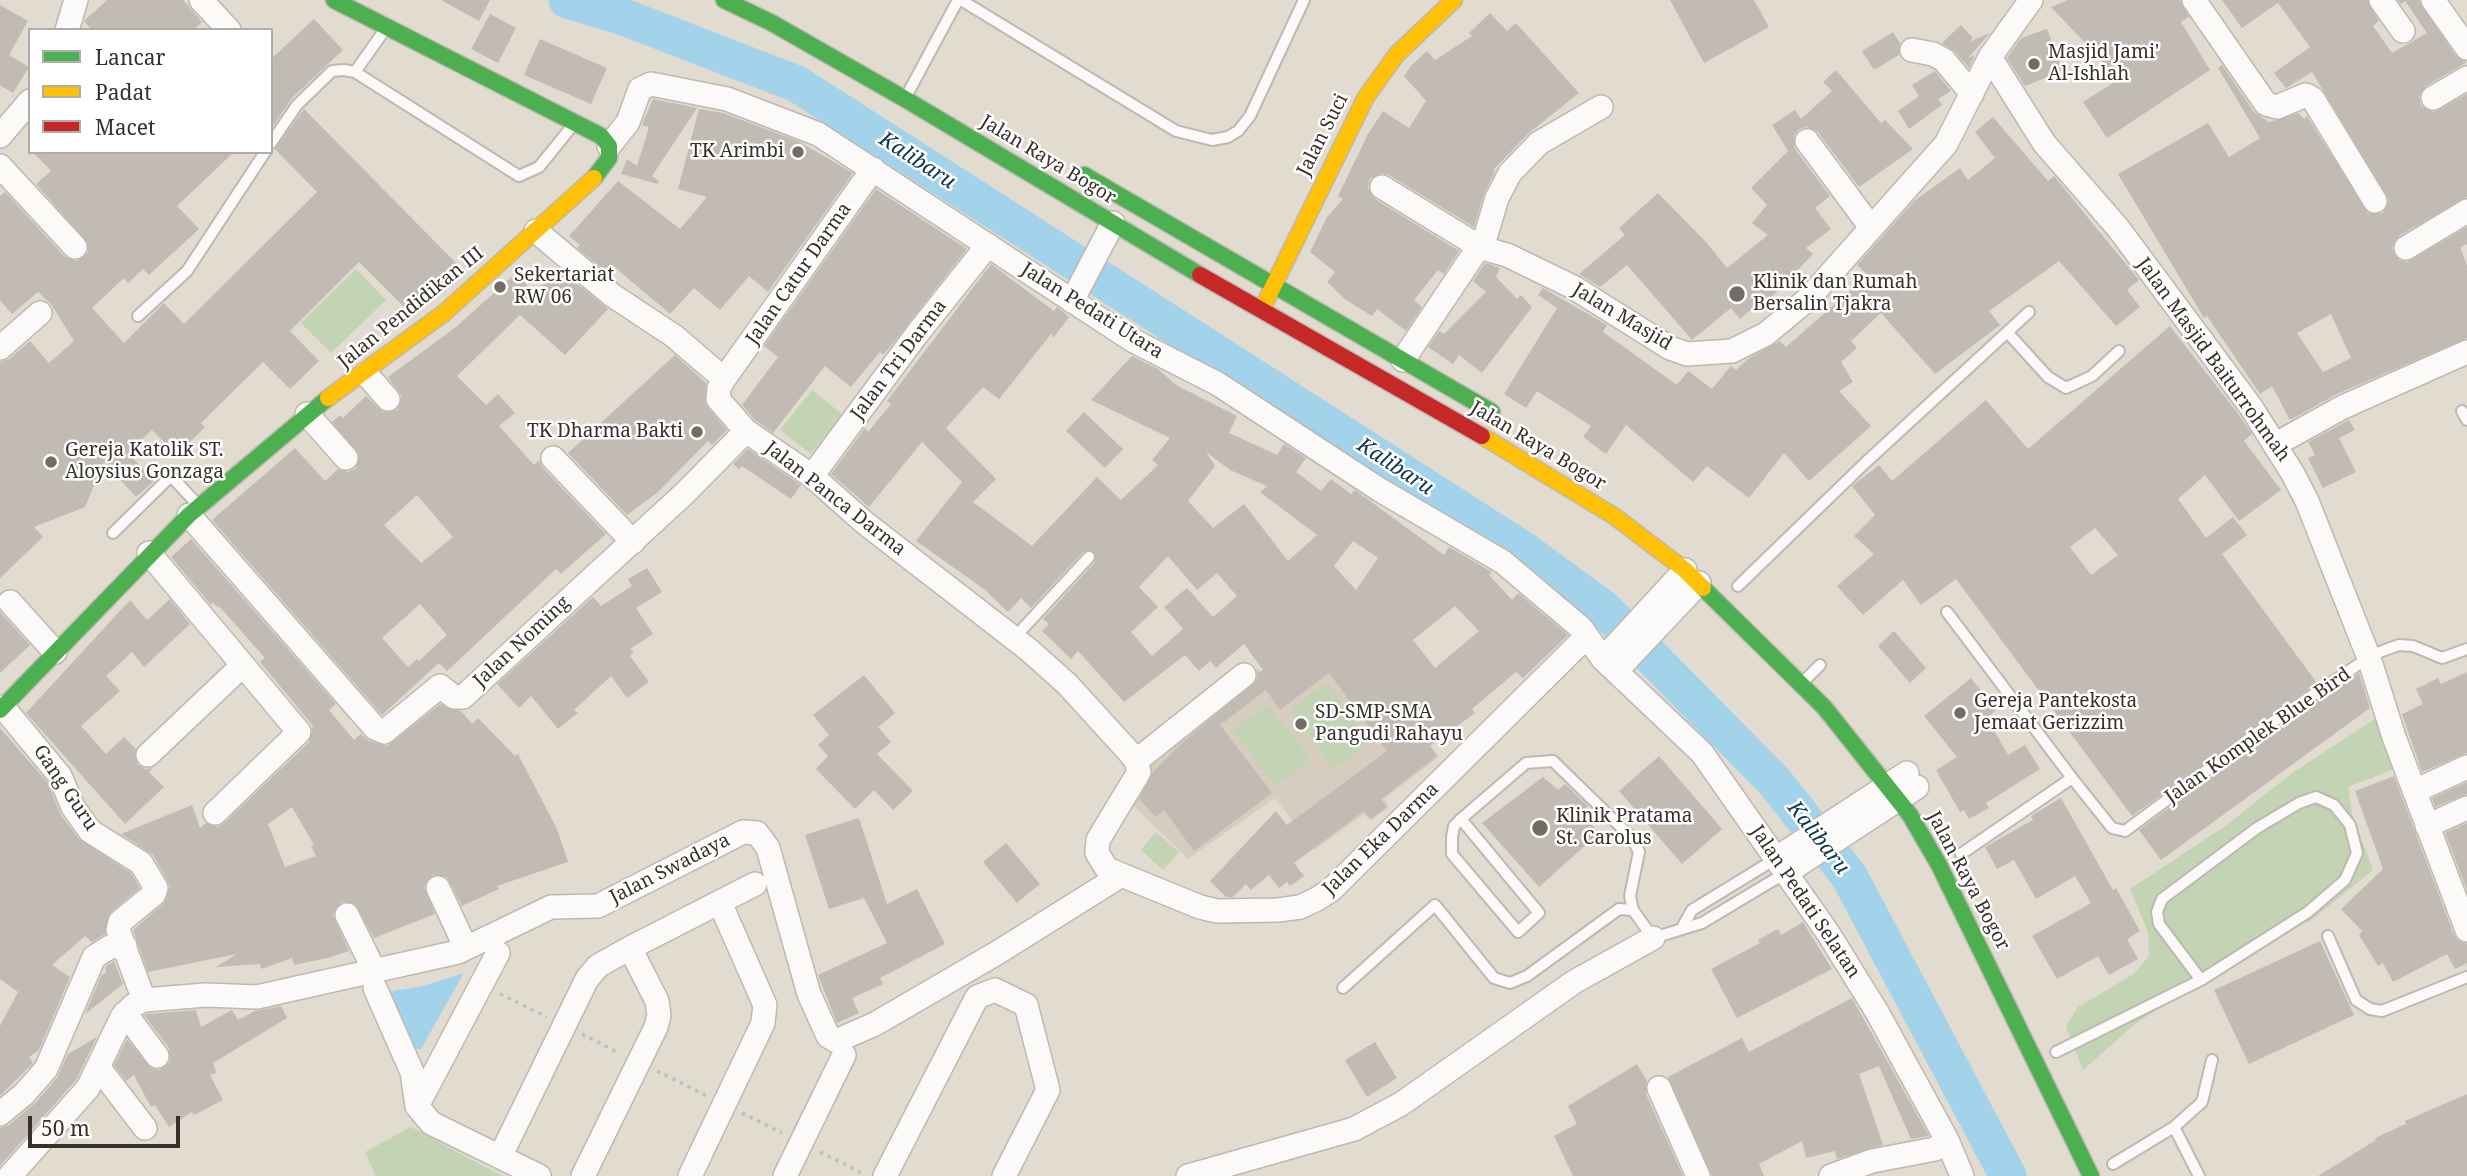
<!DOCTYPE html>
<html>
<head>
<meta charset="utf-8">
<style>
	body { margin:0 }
	#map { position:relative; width:2467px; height:1176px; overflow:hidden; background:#e2dbd0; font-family:"Noto Serif",serif }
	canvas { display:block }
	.legend { position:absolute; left:28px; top:28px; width:245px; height:126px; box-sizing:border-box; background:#fff; border:2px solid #afadaa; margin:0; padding:9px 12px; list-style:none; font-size:21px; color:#37312a }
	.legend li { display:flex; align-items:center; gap:14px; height:35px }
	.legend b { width:35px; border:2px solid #afadaa }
	.scale { position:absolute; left:28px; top:1116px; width:152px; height:32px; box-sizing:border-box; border:4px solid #37312a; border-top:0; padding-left:9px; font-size:21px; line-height:24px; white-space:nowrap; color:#37312a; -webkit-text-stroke:5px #fff; paint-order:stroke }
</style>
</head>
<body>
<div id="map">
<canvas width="2467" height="1176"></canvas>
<ul class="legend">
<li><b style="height:9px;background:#4caf50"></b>Lancar</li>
<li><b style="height:9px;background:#ffc107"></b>Padat</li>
<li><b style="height:9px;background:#c62828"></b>Macet</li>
</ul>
<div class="scale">50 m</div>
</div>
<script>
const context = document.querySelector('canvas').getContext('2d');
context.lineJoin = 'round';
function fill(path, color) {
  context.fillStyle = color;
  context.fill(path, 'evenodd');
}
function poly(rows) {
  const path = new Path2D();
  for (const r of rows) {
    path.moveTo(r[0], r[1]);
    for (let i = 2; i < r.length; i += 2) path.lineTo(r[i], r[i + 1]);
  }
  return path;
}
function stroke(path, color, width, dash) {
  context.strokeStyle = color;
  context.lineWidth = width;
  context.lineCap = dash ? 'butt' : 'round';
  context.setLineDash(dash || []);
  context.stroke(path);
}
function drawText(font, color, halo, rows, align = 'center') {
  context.font = font + ' "Noto Serif",serif';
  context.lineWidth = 5;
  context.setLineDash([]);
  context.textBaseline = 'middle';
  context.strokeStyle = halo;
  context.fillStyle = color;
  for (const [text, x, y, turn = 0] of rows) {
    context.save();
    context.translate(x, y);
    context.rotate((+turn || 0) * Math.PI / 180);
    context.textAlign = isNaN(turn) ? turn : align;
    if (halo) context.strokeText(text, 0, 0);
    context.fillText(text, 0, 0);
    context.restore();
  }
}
const education = poly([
	[1317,594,1439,757,1384,799,1389,807,1370,821,1364,814,1314,850,1275,798,1188,859,1130,802,1138,778,1171,738,1258,668,1263,677]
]);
const green = poly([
	[356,269,386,300,331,353,301,323],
	[812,390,842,414,811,454,780,430],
	[1327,683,1370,742,1334,769,1290,710],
	[1268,705,1310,760,1275,786,1233,730],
	[2378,717,2404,765,2348,787,2352,813,2373,870,2310,921,2246,950,2135,1024,2083,1070,2066,1027,2078,1007,2134,974,2149,956,2148,932,2130,889,2224,827,2295,771],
	[1156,832,1179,852,1163,870,1141,850],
	[411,1127,502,1176,376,1176,365,1152]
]);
const water = poly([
	[464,973,421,1049,407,1048,387,992,423,986]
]);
const river = poly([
	[567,0,621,16,797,84,1522,549,1604,609,1774,781,1849,876,2008,1176]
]);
const building = poly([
	[107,0,183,0,202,22,193,30,92,30,84,21],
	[441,0,490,0,479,21],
	[1670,0,1754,0,1769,27,1704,63],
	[2068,0,2180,0,2189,17,2181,22,2210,70,2107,138,2083,102,2119,79,2051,7],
	[2222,0,2367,0,2379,21,2373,26,2392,53,2427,33,2405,1,2401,4,2398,0,2419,0,2456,56,2467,62,2426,86,2419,97,2421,106,2434,112,2467,94,2467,197,2399,236,2392,248,2399,260,2407,262,2467,227,2467,244,2460,247,2467,266,2467,338,2337,394,2290,420,2272,386,2260,394,2207,316,2204,318,2118,174,2208,123,2229,157,2260,138,2218,68,2222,65,2254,112,2269,122,2299,113,2304,119,2307,116,2368,213,2383,213,2389,200,2312,72,2286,88,2274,73,2310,47,2278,3,2242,28],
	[2331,314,2351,358,2323,372,2297,333],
	[0,5,28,21,9,55,29,67,13,93,0,85],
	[1490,13,1507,31,1516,23,1579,93,1529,133,1493,170,1495,171,1484,194,1474,227,1389,175,1382,173,1370,179,1368,187,1375,199,1459,251,1444,274,1438,270,1414,300,1422,307,1406,331,1377,309,1372,316,1346,300,1327,282,1335,272,1310,252,1327,217,1343,199,1338,196,1368,134,1383,111,1409,128,1426,101,1404,76,1411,66,1427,51,1435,60,1472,36,1469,33],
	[490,14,516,28,498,63,471,49],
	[314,19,343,50,292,98,271,129,271,59],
	[1961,25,1973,38,1969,42,1990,33,1968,58,1975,55,1969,68,1954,51,1942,43],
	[2047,29,2063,71,2025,86,2007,58,2021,38],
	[1893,32,1900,43,1899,55,1874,70,1862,51],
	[540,39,607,68,591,104,524,75],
	[1836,70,1881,123,1885,120,1913,149,1859,187,1818,132,1806,127,1798,130,1794,136,1795,149,1830,196,1815,208,1831,229,1806,248,1813,254,1767,302,1764,298,1740,319,1731,308,1692,340,1627,265,1600,287,1579,274,1625,235,1619,228,1658,193,1706,242,1727,268,1768,235,1752,223,1767,205,1751,188,1788,151,1772,125,1795,110,1801,119,1832,91,1823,82],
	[1935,71,1951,91,1938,99,1942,105,1909,129,1898,111,1919,96,1912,85],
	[653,99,697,108,652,176,659,181,658,184,621,174,627,159,637,166,649,127,642,125],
	[304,109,459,266,451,274,455,278,411,314,359,262,290,331,319,361,290,389,263,362,201,423,205,427,177,455,152,430,128,453,154,481,136,497,104,462,85,507,34,527,43,537,0,578,0,362,9,359,30,341,49,363,74,341,51,304,38,292,12,314,0,300,0,196,5,192,65,257,77,261,88,252,88,243,36,184,51,171,33,152,234,152,177,206,199,229,149,275,143,269,128,283,124,278,92,308,124,343,164,303,184,324,317,192,275,149],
	[699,109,723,113,798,141,853,173,768,292,749,276,720,310,694,288,670,314,611,264,605,271,577,248,580,245,569,236,618,181,680,229,707,197,678,189],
	[1993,117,2048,181,2054,176,2139,280,2127,290,2140,307,2116,326,2059,261,1989,311,2000,325,1935,374,1881,313,1851,341,1857,348,1841,362,1853,382,1839,391,1871,426,1809,481,1784,453,1749,498,1707,466,1693,482,1626,425,1606,454,1583,437,1591,426,1537,391,1526,408,1504,394,1557,308,1538,295,1543,288,1607,325,1603,332,1677,385,1688,371,1712,389,1731,366,1736,370,1749,358,1780,341,1786,347,1868,275,1857,265,1914,201,1960,168,1968,180,1995,158,1975,132],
	[876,189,967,249,894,342,883,355,880,352,851,387,825,366,773,433,755,420,742,405,778,357,764,346],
	[1485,263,1500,268,1496,277,1517,299,1521,295,1532,307,1482,373,1459,355,1453,364,1428,347,1439,331,1444,334,1486,292,1473,281],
	[991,264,1054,311,1057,307,1069,317,1054,337,1051,334,999,399,983,387,946,428,996,479,973,502,1032,546,1097,477,1121,500,1158,465,1152,460,1170,438,1091,400,1132,356,1158,369,1176,385,1237,416,1229,433,1277,455,1284,444,1306,458,1296,472,1321,491,1331,479,1351,494,1355,490,1444,555,1449,547,1492,572,1489,575,1512,600,1518,593,1568,635,1523,678,1516,672,1472,709,1475,713,1430,746,1437,756,1381,799,1387,807,1371,819,1364,811,1294,863,1304,876,1290,886,1287,882,1279,888,1269,875,1251,890,1246,884,1233,897,1226,897,1210,881,1276,811,1287,825,1387,751,1329,673,1280,710,1266,690,1220,725,1272,793,1194,851,1164,810,1156,817,1139,799,1153,772,1183,742,1257,681,1258,673,1263,670,1244,644,1216,668,1210,661,1199,671,1185,655,1124,702,1078,651,1071,659,1042,631,1049,624,1043,619,1095,562,1094,551,1083,552,1031,608,1021,598,1008,612,984,589,916,541,962,482,922,442,869,507,831,474,865,428,868,432,891,404,887,401],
	[1206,452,1230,470,1267,486,1260,492,1317,535,1288,561,1244,504,1213,528,1188,501,1215,466],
	[1353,541,1378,558,1356,590,1334,566],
	[1168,556,1197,590,1217,573,1237,596,1213,617,1187,588,1164,607,1183,629,1152,656,1131,632,1158,607,1139,587],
	[1455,606,1479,631,1435,668,1413,640],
	[558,268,608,309,565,355,520,315,457,376,486,405,498,394,515,413,499,426,534,465,539,460,543,468,606,534,561,574,556,569,447,671,439,663,382,715,212,520,295,448,325,481,338,469,348,472,355,469,359,455,332,422,340,415,343,418,366,396,383,412,397,410,402,396,388,377,456,327,516,273,535,294],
	[417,495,453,537,421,563,384,525],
	[420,604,447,635,419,661,417,659,408,667,382,638],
	[2170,326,2239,415,2252,434,2244,441,2281,490,2239,521,2205,475,2178,499,2206,538,2233,517,2247,535,2222,554,2317,683,2132,816,1956,579,1921,605,1903,580,1863,615,1837,586,1874,554,1854,536,1875,515,1852,486,1879,465,1892,481,1986,400,2028,449],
	[2095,528,2118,555,2091,575,2070,547],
	[675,355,706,383,705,404,727,430,712,445,708,441,658,492,627,515,568,453],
	[1084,412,1123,449,1105,468,1066,431],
	[2349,420,2355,430,2339,438,2356,472,2323,488,2308,458,2315,455,2308,442],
	[748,449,801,485,791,499,742,466,739,469,733,464],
	[191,539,336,704,329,710,354,740,361,734,369,741,387,746,440,704,461,711,472,724,478,718,515,756,518,754,557,829,568,862,497,886,499,889,462,906,447,877,433,875,424,887,435,914,374,938,355,904,341,902,333,915,349,951,331,957,294,965,292,958,261,969,260,964,216,967,237,954,148,972,133,930,163,904,170,886,153,855,121,834,192,805,200,828,206,823,218,827,224,823,309,742,313,726,260,662,265,658,219,606,217,607,213,602,211,605,171,557],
	[292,807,314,845,311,846,316,856,285,867,268,824],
	[647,568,662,592,636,608,653,634,630,649,634,652,630,656,649,682,627,698,611,676,574,710,578,713,558,729,531,696,519,708,497,684,593,597,601,606,632,586,628,579],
	[170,599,190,624,144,667,132,652,106,676,120,691,81,726,106,754,124,737,136,749,137,764,145,769,153,768,149,772,164,787,125,824,26,713,130,600,147,620],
	[0,612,30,645,0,673],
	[1894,631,1926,668,1910,683,1878,646],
	[2467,672,2467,753,2422,772,2402,714,2423,704,2416,689,2438,678,2441,684],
	[2359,673,2370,708,2161,860,2139,830,2266,736],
	[864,675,895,713,878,727,891,742,877,754,913,791,893,810,874,790,855,809,816,769,828,756,818,745,829,735,813,715],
	[1971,678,1996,710,1987,718,2008,755,2025,745,2040,769,1986,803,1989,808,1969,819,1964,810,1960,812,1936,770,1957,757,1924,716],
	[0,728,48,783,61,815,79,839,131,873,140,888,111,912,105,934,92,942,85,936,52,965,70,977,39,1050,29,1057,33,1063,0,1096,0,1026,18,992,0,979],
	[1659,756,1722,829,1682,864,1619,791],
	[2394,776,2454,935,2459,941,2467,944,2467,963,2455,969,2447,954,2393,982,2383,963,2378,966,2359,935,2362,931,2341,909,2383,869,2355,791],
	[1543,777,1558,790,1565,784,1588,806,1581,813,1599,833,1539,887,1482,823],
	[2467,782,2467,794,2435,807,2432,798],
	[2061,798,2113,890,2116,888,2140,931,2127,939,2138,959,2109,975,2098,956,2057,979,2032,936,2091,903,2075,876,2036,899,2014,860,1997,869,1985,847,2033,820,2031,816],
	[859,818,887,904,917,889,945,944,880,978,883,984,852,998,859,1013,837,1023,818,975,887,943,864,898,829,909,805,835],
	[2467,823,2467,890,2445,833],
	[1006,843,1040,884,1017,903,983,862],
	[1803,922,1832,969,1737,1018,1711,969,1760,943,1758,940,1778,929,1781,935],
	[2320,941,2354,1015,2249,1064,2214,990],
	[114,961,123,984,85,1014,101,976,106,972,105,967],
	[1852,998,1929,1136,1911,1139,1879,1066,1859,1074,1883,1145,1837,1159,1835,1151,1806,1158,1802,1141,1759,1164,1764,1176,1712,1176,1668,1077,1742,1038,1749,1052],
	[281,1006,287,1018,213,1063,216,1073,210,1075,223,1100,194,1115,192,1112,169,1127,155,1105,151,1107,134,1075,126,1081,114,1065,127,1039,151,1068,159,1070,170,1062,169,1048,144,1015,148,1014,196,1010,201,1027,232,1010,238,1020,255,1011],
	[97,1037,76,1080,0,1166,0,1128,9,1125,35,1103,57,1078,68,1054],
	[1375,1042,1397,1078,1367,1097,1345,1060],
	[1637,1064,1647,1081,1646,1094,1683,1176,1573,1176,1554,1136,1577,1124,1568,1106],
	[2467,1094,2467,1176,2318,1176,2376,1140,2375,1138,2406,1124,2405,1121]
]);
const path = poly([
	[500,994,547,1017],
	[582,1034,619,1053],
	[657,1071,707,1096],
	[742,1113,782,1133],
	[820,1152,864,1174]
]);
const lane = poly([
	[961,0,1176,131,1212,140,1228,137,1238,131,1250,116,1304,0],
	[355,72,386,28],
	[908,93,958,0],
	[271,143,297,105,332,71,344,70,355,72,519,176,539,167,573,125],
	[138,316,187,271,265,152],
	[2008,333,2048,377,2066,388,2092,376,2119,351],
	[2462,411,2467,420],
	[113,533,171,476,197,504],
	[1738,586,1865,463,2029,312],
	[1947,612,2072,778],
	[1014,638,1089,557],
	[1804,681,1820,665],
	[1461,819,1539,913,1518,932,1452,854,1452,837,1454,826,1461,819,1526,763,1553,761,1632,838,1639,852,1630,896,1633,910,1653,938,1702,923,1787,872],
	[1961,854,2072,778,2112,828,2125,831,2261,730,2374,654,2399,645,2413,646,2442,658,2467,649],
	[1683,926,1692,910,1777,858],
	[2328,936,2356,1000,2370,1009,2382,1011,2467,977],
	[1343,988,1435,905,1494,978,1510,983,1527,976,1619,909,1633,910],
	[2056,1052,2201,980,2308,912,2345,880,2357,853,2350,825,2334,805,2316,797,2299,803,2257,828,2162,899,2157,912,2159,924,2201,980],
	[2174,1127,2202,1102,2212,1060],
	[2113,1164,2174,1127,2199,1176]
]);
const street = poly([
	[201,0,229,30],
	[2194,0,2266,104,2277,107,2306,95,2313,99,2375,201],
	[2381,0,2403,31],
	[2433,0,2467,48],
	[67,30,76,0],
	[1912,50,1933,54,1944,60,1972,94],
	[1990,57,2044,143,2118,228,2251,407,2293,474,2307,501,2369,658,2394,737,2467,930],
	[2433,98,2467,78],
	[0,136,30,101],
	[1807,141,1870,226],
	[609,146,628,122,640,89,651,84,727,99,818,134,1132,340,1218,384,1380,490,1503,562,1581,628,1603,659,1702,753,1828,933,1877,1012,1947,1140,1962,1176],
	[0,166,75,247],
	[873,169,724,379,719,388,718,399,746,431,812,476,865,523,1029,650,1067,684,1129,752,1136,761,1139,772,1098,840,1097,853,1107,869,1200,907,1217,911,1278,910,1300,907,1317,899,1331,890,1586,637],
	[1382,187,1470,241,1476,251],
	[536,231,612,295,674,336,724,379],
	[1482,248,1497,198,1510,173,1539,143,1601,107],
	[2406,248,2467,211],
	[1072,301,1113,223],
	[0,348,40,313],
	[1403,360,1476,251,1482,248,1507,255,1573,287,1670,348,1687,354,1732,351,1766,334,1809,298,1946,144,1990,57,2031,0],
	[366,374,388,399],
	[307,414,346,458],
	[2276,444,2343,407,2467,352],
	[553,458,633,542],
	[812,476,917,334,988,245],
	[189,515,375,728,384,732,440,686,454,697,463,697,685,493,746,431],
	[149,553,299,732,215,813],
	[10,602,55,652],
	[1603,659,1685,570],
	[1616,671,1699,583],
	[3,707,60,776,73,807,90,831,141,863,156,888,154,894,120,922,118,930,144,1000],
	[148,755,243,665],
	[1136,761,1244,675],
	[2415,791,2467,767],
	[2427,826,2467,808],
	[1777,858,1907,773],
	[1787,872,1917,787],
	[438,888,466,948],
	[347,915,374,970],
	[375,988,412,1072,417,1106,431,1123,539,1176],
	[125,1013,157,1056],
	[99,1068,145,1128],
	[1659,1088,1698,1176],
	[417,1106,498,953],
	[0,1114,24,1094,46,1069,94,957,110,947,125,946],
	[501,1155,587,979,598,966,630,948,755,884],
	[10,1176,88,1088,122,1017,134,1005,144,1000,206,995,257,997,458,952,551,907,598,906,743,832,757,833,768,848,809,994,828,1036,836,1041,875,1024,997,953,1120,876],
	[583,1176,656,1027,659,1015,657,1001,630,948],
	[690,1176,763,1023,765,1005,720,903],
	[785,1176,844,1055],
	[885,1176,977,997,995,990,1026,1005,1048,1090,1004,1176],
	[1188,1176,1354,1129,1401,1104,1574,982,1653,938],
	[1831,1176,1872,1161,1935,1149,1947,1140]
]);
const fast = poly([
	[334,0,601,136,609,146,609,158,594,178],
	[724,0,772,23,905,99,1200,275],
	[1084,175,1492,412],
	[1703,588,1824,707,1910,815,1939,865,2091,1176],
	[0,710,189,515,328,398]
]);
const slow = poly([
	[1263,307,1366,97,1397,54,1454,0],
	[328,398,444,313,594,178],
	[1482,436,1614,516,1685,570,1703,588]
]);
const jam = poly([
	[1200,275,1482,436]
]);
const markers = [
	[2034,64,7,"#736c64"],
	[798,152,7,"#736c64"],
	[500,287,7,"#736c64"],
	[1737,294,9,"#736c64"],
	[697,432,7,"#736c64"],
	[51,462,7,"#736c64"],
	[1960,713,7,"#736c64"],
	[1301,724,7,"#736c64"],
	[1540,828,9,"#736c64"]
];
const poiNames = [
	["Masjid Jami'",2048,53],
	["Al-Ishlah",2048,75],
	["TK Arimbi",784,152,"right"],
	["Sekertariat",514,276],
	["RW 06",514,298],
	["Klinik dan Rumah",1753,283],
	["Bersalin Tjakra",1753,305],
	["TK Dharma Bakti",683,432,"right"],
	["Gereja Katolik ST.",65,451],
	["Aloysius Gonzaga",65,473],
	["Gereja Pantekosta",1974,702],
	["Jemaat Gerizzim",1974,724],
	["SD-SMP-SMA",1315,713],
	["Pangudi Rahayu",1315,735],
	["Klinik Pratama",1556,817],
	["St. Carolus",1556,839]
];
const streetNames = [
	["Jalan Suci",1323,135,-63],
	["Jalan Raya Bogor",1048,160,31],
	["Jalan Catur Darma",799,274,-55],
	["Jalan Pendidikan III",411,308,-39],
	["Jalan Pedati Utara",1092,311,32],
	["Jalan Masjid",1622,317,31],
	["Jalan Tri Darma",899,360,-53],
	["Jalan Masjid Baiturrohmah",2213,360,54],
	["Jalan Raya Bogor",1538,446,31],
	["Jalan Panca Darma",835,499,38],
	["Jalan Noming",522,642,-43],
	["Jalan Komplek Blue Bird",2258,736,-35],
	["Gang Guru",65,788,56],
	["Jalan Eka Darma",1381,839,-44],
	["Jalan Swadaya",670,869,-27],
	["Jalan Raya Bogor",1968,881,62],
	["Jalan Pedati Selatan",1805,902,56]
];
const waterNames = [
	["Kalibaru",917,161,33],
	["Kalibaru",1395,467,33],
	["Kalibaru",1818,838,52]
];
fill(education, '#d6cdbe');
fill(green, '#c2d4b3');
fill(water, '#a2d3eb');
stroke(river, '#a2d3eb', 37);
fill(building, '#c2bbb3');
stroke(lane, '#beb8b0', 14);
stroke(street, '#beb8b0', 26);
stroke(fast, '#beb8b0', 19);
stroke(slow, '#beb8b0', 19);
stroke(jam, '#beb8b0', 19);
stroke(path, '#c0beba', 3.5, [3.5, 5]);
stroke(lane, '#fbfaf8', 10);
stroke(street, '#fbfaf8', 23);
stroke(fast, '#4caf50', 16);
stroke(slow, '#ffc107', 16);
stroke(jam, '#c62828', 16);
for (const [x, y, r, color] of markers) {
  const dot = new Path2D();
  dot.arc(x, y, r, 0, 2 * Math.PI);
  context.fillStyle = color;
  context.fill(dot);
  stroke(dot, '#fff', 2.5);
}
drawText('19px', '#37312a', '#fff', poiNames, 'left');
drawText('19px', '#37312a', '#fff', streetNames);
drawText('italic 21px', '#0f394d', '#fff', waterNames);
</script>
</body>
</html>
